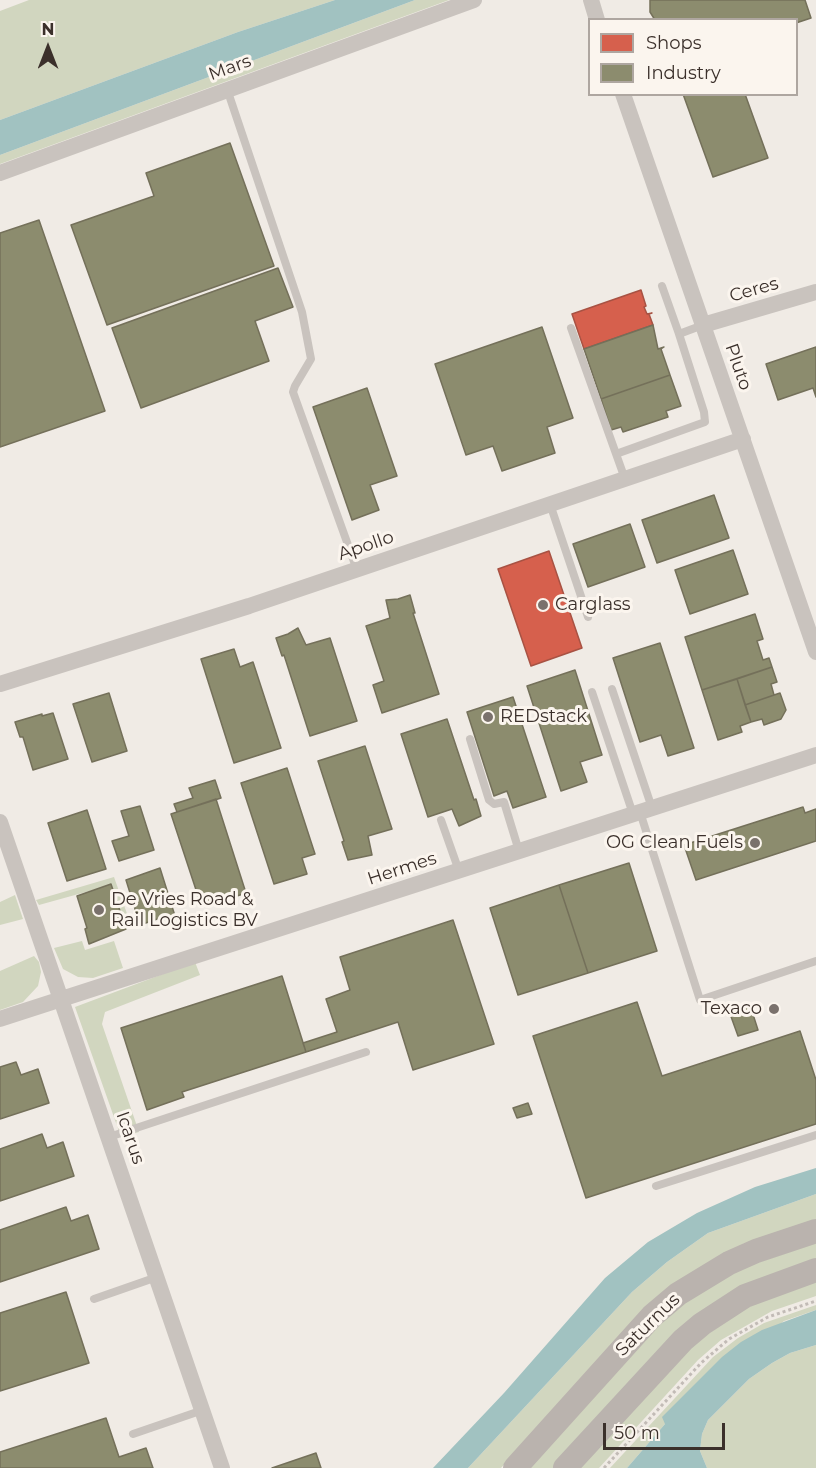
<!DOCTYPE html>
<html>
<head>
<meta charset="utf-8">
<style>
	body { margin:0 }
	#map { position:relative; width:816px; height:1468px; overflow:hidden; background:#f0ebe5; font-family:Montserrat,sans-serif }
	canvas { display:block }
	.legend { position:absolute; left:588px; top:18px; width:210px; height:78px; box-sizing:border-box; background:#fbf5ee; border:2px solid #aea6a0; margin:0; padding:8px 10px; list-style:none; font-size:18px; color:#3b302b }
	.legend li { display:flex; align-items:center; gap:12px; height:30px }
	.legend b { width:30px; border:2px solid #aea6a0 }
	.north { position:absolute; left:18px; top:18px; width:60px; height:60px; -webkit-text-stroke:4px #fbf5ee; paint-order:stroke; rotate:0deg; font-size:16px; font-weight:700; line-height:24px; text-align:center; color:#3b302b }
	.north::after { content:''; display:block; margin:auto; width:21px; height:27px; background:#3b302b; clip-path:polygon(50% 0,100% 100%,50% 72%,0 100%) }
	.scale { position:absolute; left:603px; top:1423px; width:122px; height:27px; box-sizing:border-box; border:3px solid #3b302b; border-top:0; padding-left:8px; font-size:18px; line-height:21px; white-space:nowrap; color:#3b302b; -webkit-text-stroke:4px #fbf5ee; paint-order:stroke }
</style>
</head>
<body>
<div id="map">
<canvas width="816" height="1468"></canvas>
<ul class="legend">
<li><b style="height:16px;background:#d6604d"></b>Shops</li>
<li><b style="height:16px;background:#8c8c6e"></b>Industry</li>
</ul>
<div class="north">N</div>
<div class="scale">50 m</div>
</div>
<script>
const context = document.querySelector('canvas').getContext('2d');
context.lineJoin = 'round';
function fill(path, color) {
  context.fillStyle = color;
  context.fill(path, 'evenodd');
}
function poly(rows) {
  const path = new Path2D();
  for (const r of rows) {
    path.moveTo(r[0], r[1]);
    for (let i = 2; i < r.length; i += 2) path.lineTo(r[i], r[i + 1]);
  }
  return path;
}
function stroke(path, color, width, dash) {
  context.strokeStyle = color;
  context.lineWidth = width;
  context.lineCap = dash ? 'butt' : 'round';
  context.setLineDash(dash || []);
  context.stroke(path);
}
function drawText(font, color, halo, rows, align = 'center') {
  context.font = font + ' Montserrat,sans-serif';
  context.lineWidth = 6;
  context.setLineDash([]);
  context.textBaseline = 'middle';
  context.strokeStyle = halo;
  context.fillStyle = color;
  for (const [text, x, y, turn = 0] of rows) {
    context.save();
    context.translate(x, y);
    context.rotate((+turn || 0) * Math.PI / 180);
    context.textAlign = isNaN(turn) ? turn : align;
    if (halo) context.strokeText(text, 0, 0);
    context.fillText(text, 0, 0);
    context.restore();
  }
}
const green = poly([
	[29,0,335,0,238,32,0,120,0,11],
	[415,0,449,0,0,164,0,155],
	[114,877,131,925,126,929,111,885,39,905,36,900],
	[15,895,23,919,0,925,0,902],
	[82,941,85,950,114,941,123,968,93,978,78,977,63,969,54,948],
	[34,956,39,962,41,972,38,986,23,1002,0,1010,0,971],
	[195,962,200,975,105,1012,102,1024,139,1132,121,1137,75,1007],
	[816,1194,816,1221,743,1244,575,1387,501,1468,468,1468,632,1292,667,1262,708,1233],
	[816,1240,816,1261,622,1392,553,1468,528,1468,663,1320,688,1299,733,1270],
	[816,1280,816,1296,772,1311,721,1340,698,1360,599,1468,577,1468,695,1342,743,1309],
	[816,1305,816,1310,784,1321,665,1424,627,1468,610,1468,713,1357,738,1338,764,1323],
	[816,1345,816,1468,707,1468,700,1451,702,1434,708,1420,749,1379,772,1363,790,1353]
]);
const water = poly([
	[335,0,415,0,0,155,0,120,238,32],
	[816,1168,816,1194,708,1233,667,1262,632,1292,468,1468,433,1468,504,1393,605,1278,648,1242,697,1213,755,1187],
	[816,1310,816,1345,790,1353,772,1363,749,1379,708,1420,702,1434,700,1451,707,1468,627,1468,665,1424,662,1417,722,1357,741,1342,762,1330]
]);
const shops = poly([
	[641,290,646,306,644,307,647,314,652,313,649,314,653,325,584,349,572,314,641,290],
	[549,551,582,648,531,666,498,569,549,551]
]);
const industry = poly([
	[650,0,805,0,811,18,796,23,796,20,655,20,650,12,650,0],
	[683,94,745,94,768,158,713,177,683,94],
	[230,143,274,266,107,325,71,225,154,196,146,173,230,143],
	[39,220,105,411,0,447,0,233,39,220],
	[278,268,293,307,255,321,269,361,141,408,112,328,278,268],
	[653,325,658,349,664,347,661,349,670,375,601,399,584,349,653,325],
	[542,327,573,418,547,427,555,453,502,471,493,446,466,455,435,364,542,327],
	[816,347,816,397,813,388,778,400,766,364,816,347],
	[670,375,681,406,666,411,668,417,623,432,621,427,611,430,601,399,670,375],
	[367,388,397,476,370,485,379,510,352,520,313,407,367,388],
	[714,495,729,538,657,563,642,520,714,495],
	[630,524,645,567,588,587,573,544,630,524],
	[733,550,748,594,690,614,675,570,733,550],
	[410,595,415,613,413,613,439,694,382,713,373,685,384,681,366,626,390,618,386,600,398,599,410,595],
	[755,614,763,639,757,641,763,660,769,658,772,667,702,690,685,637,755,614],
	[298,628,306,645,330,638,357,721,310,736,284,655,282,656,276,638,288,634,298,628],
	[660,643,694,748,668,756,661,735,640,742,613,658,660,643],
	[234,649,240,667,253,662,281,748,234,763,201,659,234,649],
	[772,667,777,682,771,684,774,695,780,693,745,705,737,679,772,667],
	[575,670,602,755,580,762,587,782,561,791,527,686,575,670],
	[737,679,751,722,740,726,742,732,718,740,702,690,737,679],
	[109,693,127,751,92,762,73,704,109,693],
	[780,693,786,710,781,719,764,725,762,719,751,722,745,705,780,693],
	[513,697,546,797,513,808,507,791,494,796,467,712,513,697],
	[53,713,68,759,33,770,23,737,20,737,15,722,42,714,42,716,53,713],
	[447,719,474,800,476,799,481,816,459,826,452,809,428,817,401,734,447,719],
	[365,746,392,829,368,836,372,855,348,860,342,842,344,841,318,761,365,746],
	[287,768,315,854,302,858,307,874,274,884,241,783,287,768],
	[215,780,221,798,177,812,174,804,193,798,189,788,215,780],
	[216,799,246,893,234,897,233,894,201,905,171,814,216,799],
	[140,806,154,850,119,861,112,841,129,836,121,811,140,806],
	[803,807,805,813,816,809,816,841,696,880,684,845,803,807],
	[87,810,106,869,67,881,48,823,87,810],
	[629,863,657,951,588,973,559,885,629,863],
	[160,868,175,916,160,921,160,918,140,925,126,880,160,868],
	[111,884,126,929,89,944,85,929,87,928,77,896,111,884],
	[559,885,588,973,518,995,490,908,559,885],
	[453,920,494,1044,413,1070,398,1022,306,1052,303,1043,337,1032,326,999,350,990,340,957,453,920],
	[282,976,306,1052,182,1092,184,1097,147,1110,121,1028,282,976],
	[637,1002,662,1076,800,1031,816,1080,816,1124,586,1198,533,1036,637,1002],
	[750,1005,758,1030,738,1036,729,1011,750,1005],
	[16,1062,21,1075,38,1069,49,1103,0,1119,0,1067,16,1062],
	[528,1103,532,1114,517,1118,513,1108,528,1103],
	[42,1134,47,1148,63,1142,74,1176,0,1201,0,1149,42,1134],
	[66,1207,71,1221,88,1215,99,1249,0,1282,0,1230,66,1207],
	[66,1292,89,1363,0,1391,0,1313,66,1292],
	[106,1418,119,1457,146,1448,153,1468,0,1468,0,1452,106,1418],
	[316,1453,321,1468,272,1468,316,1453]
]);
const path = poly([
	[604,1468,701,1363,729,1339,768,1317,816,1301]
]);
const lane = poly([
	[227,89,302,312,311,359,295,386,293,392,357,570],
	[662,286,679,334,703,325],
	[571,328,625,479],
	[616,454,705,422,704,412,679,334],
	[550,504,588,617],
	[612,689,652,808],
	[592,692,633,814],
	[470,739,489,800,494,804,504,802,519,851],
	[640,812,700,1000,816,961],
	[441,820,459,871],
	[109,1137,366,1052],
	[656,1186,816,1135],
	[94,1299,157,1277],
	[133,1434,203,1410]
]);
const street = poly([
	[591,0,597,20],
	[623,94,816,652],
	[0,173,474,0],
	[703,325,816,292],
	[0,684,249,606,743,439],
	[0,822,222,1468],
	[0,1019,816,755]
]);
const secondary = poly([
	[515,1468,652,1316,678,1294,729,1263,756,1251,816,1231],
	[565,1468,683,1340,702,1324,745,1296,816,1270]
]);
const markers = [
	[543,605,6,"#7a716c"],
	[488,717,6,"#7a716c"],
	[755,843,6,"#7a716c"],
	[99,910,6,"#7a716c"],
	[774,1009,6,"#7a716c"]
];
const streetNames = [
	["Mars",230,68,-20],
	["Ceres",754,290,-16],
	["Pluto",738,367,71],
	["Apollo",366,546,-19],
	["Hermes",402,869,-18],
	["Icarus",130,1138,71],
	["Saturnus",648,1325,-44]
];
const poiNames = [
	["Carglass",555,605],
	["REDstack",500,717],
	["OG Clean Fuels",743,843,"right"],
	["De Vries Road &",111,900],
	["Rail Logistics BV",111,921],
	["Texaco",762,1009,"right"]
];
fill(green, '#d1d6bf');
fill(water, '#a1c2c1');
fill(shops, '#d6604d');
stroke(shops, '#a85243', 1.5);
fill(industry, '#8c8c6e');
stroke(industry, '#74705a', 1.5);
stroke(path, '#c2bbb6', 3, [3, 3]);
stroke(lane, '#c9c3be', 8);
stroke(street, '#c9c3be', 16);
stroke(secondary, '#bab3ae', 24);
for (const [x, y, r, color] of markers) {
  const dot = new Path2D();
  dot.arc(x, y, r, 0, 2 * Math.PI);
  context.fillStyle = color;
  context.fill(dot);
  stroke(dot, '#fbf5ee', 2);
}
drawText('18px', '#3b302b', '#fbf5ee', streetNames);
drawText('18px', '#3b302b', '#fbf5ee', poiNames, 'left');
</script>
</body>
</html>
